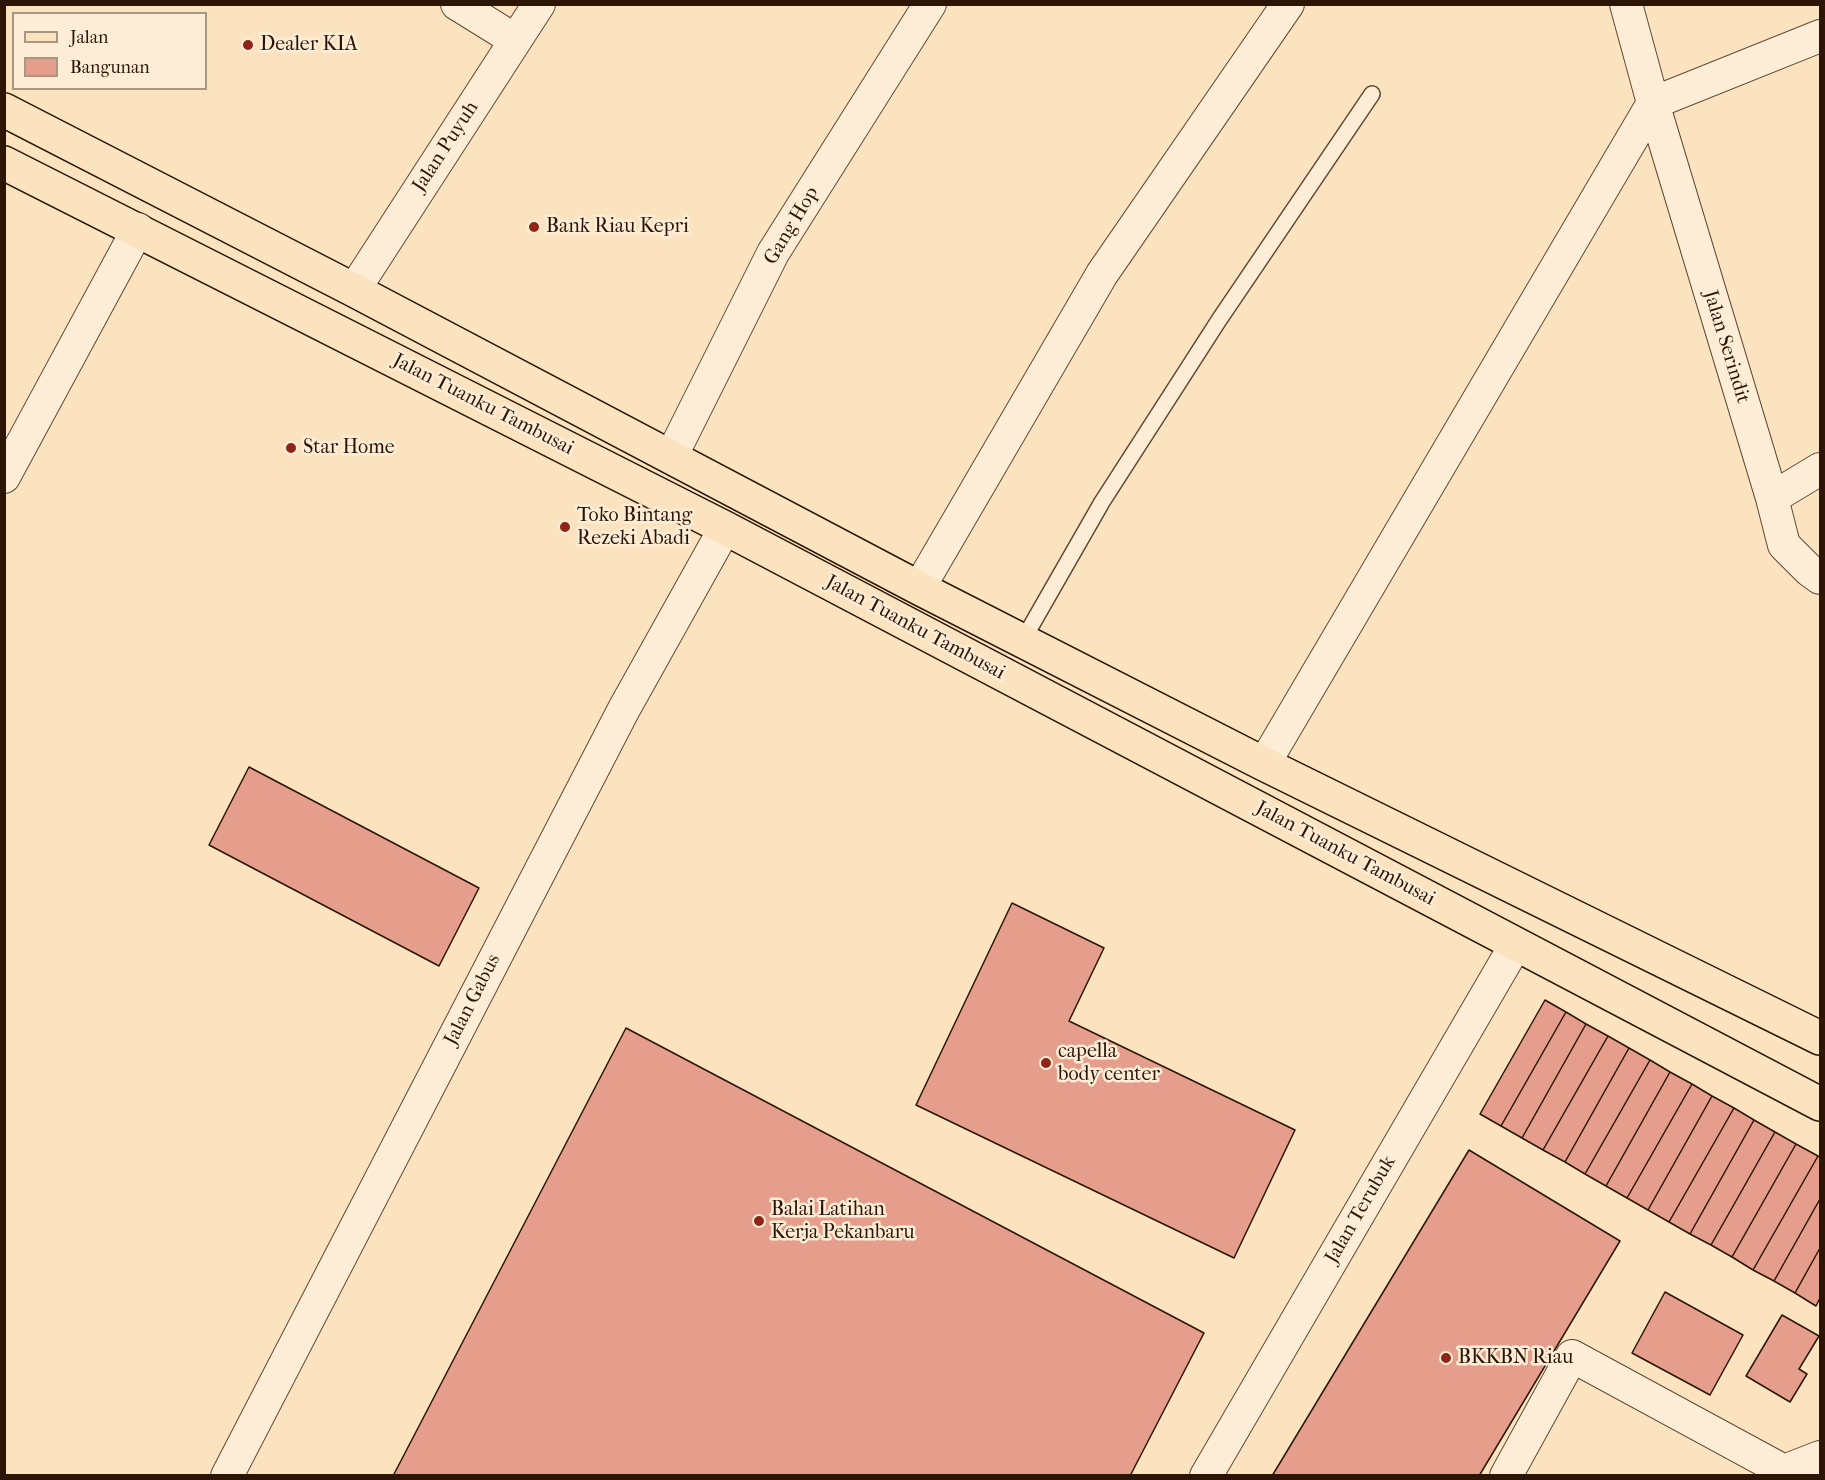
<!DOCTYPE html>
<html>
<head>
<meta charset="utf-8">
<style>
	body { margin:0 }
	#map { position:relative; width:1825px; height:1480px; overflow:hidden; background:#fce3c0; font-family:"IM FELL French Canon",serif }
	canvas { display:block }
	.frame { position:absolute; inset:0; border:6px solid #2c1506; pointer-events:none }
	.legend { position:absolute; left:12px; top:12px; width:195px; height:78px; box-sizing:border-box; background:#fdedd6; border:2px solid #a99783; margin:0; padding:8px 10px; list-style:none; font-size:18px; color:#2c1506 }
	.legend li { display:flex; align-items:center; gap:12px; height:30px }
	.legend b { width:30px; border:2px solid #a99783 }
</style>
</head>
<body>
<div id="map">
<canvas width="1825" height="1480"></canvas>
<div class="frame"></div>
<ul class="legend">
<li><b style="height:8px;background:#fce3c0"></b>Jalan</li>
<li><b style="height:16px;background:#e59e8b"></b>Bangunan</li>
</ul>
</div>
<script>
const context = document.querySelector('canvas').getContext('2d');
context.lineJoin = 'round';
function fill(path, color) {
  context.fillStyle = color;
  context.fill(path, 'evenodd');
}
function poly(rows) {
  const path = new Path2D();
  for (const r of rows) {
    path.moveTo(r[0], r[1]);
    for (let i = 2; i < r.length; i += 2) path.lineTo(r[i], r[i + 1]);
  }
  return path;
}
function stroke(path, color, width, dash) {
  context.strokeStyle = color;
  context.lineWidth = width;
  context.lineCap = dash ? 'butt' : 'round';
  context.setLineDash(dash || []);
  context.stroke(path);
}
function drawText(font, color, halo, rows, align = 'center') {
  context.font = font + ' "IM FELL French Canon",serif';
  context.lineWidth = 5;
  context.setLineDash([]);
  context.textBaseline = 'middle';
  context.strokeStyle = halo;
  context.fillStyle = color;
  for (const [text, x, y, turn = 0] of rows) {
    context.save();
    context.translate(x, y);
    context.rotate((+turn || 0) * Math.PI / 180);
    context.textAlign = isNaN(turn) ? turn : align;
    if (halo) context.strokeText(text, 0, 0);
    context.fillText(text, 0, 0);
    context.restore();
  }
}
const building = poly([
	[249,767,479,888,439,966,209,845,249,767],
	[1012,903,1104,948,1069,1021,1295,1130,1234,1258,916,1105,1012,903],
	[1545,1000,1566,1012,1501,1126,1480,1114,1545,1000],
	[1566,1012,1586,1024,1522,1138,1501,1126,1566,1012],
	[1586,1024,1608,1036,1543,1150,1522,1138,1586,1024],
	[626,1028,1204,1333,1130,1476,393,1476,626,1028],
	[1608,1036,1629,1048,1565,1162,1543,1150,1608,1036],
	[1629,1048,1650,1060,1585,1174,1565,1162,1629,1048],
	[1650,1060,1670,1072,1606,1186,1585,1174,1650,1060],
	[1670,1072,1692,1084,1627,1198,1606,1186,1670,1072],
	[1692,1084,1712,1096,1648,1210,1627,1198,1692,1084],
	[1712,1096,1734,1108,1669,1222,1648,1210,1712,1096],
	[1734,1108,1754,1120,1690,1234,1669,1222,1734,1108],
	[1754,1120,1775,1132,1711,1245,1690,1234,1754,1120],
	[1775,1132,1796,1144,1732,1257,1711,1245,1775,1132],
	[1796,1144,1818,1156,1753,1270,1732,1257,1796,1144],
	[1469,1150,1620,1241,1479,1476,1272,1476,1469,1150],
	[1818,1156,1820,1157,1820,1199,1774,1281,1753,1270,1818,1156],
	[1820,1199,1820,1248,1795,1293,1774,1281,1820,1199],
	[1820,1248,1820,1298,1816,1306,1795,1293,1820,1248],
	[1665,1292,1743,1335,1710,1395,1632,1353,1665,1292],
	[1782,1315,1819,1336,1799,1369,1807,1374,1790,1402,1746,1376,1782,1315]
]);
const service = poly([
	[1023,640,1102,502,1219,320,1372,94]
]);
const minor = poly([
	[457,4,515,40],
	[1626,4,1653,103,1772,498,1784,545,1809,570,1820,578],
	[354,290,539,4],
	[671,457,773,253,930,4],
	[4,477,138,229],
	[1772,498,1820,469],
	[919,588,1102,274,1288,4],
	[1264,764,1653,103,1820,36],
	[227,1476,624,709,725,528],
	[1206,1476,1516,944],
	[1506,1476,1572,1356,1784,1471],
	[1782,1476,1784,1471,1820,1457]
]);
const primary = poly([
	[4,110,354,290,919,588,1264,764,1820,1038],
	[4,163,725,528,1820,1104]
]);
const markers = [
	[248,45,6,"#8f2418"],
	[534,227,6,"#8f2418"],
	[291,448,6,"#8f2418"],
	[565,527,6,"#8f2418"],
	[1046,1063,6,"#8f2418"],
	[759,1221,6,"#8f2418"],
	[1446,1358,6,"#8f2418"]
];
const poiNames = [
	["Dealer KIA",260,45],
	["Bank Riau Kepri",546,227],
	["Star Home",303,448],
	["Toko Bintang",577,516],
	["Rezeki Abadi",577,539],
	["capella",1058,1052],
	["body center",1058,1075],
	["Balai Latihan",771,1210],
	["Kerja Pekanbaru",771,1233],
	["BKKBN Riau",1458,1358]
];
const streetNames = [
	["Jalan Puyuh",446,147,-57],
	["Gang Hop",792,226,-59],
	["Jalan Serindit",1726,347,73],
	["Jalan Tuanku Tambusai",483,405,27],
	["Jalan Tuanku Tambusai",915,628,28],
	["Jalan Tuanku Tambusai",1345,854,28],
	["Jalan Gabus",473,1000,-63],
	["Jalan Terubuk",1361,1210,-60]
];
fill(building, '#e59e8b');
stroke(building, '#2c1506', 1.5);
stroke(service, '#604834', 18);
stroke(minor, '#604834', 34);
stroke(primary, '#2c1506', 36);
stroke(service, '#fdedd6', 15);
stroke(minor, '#fdedd6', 32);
stroke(primary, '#fce3c0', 33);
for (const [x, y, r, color] of markers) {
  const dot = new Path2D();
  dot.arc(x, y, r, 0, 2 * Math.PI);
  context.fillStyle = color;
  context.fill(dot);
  stroke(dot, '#fdedd6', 2);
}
drawText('20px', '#2c1506', '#fdedd6', poiNames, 'left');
drawText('20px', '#2c1506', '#fdedd6', streetNames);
</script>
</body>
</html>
